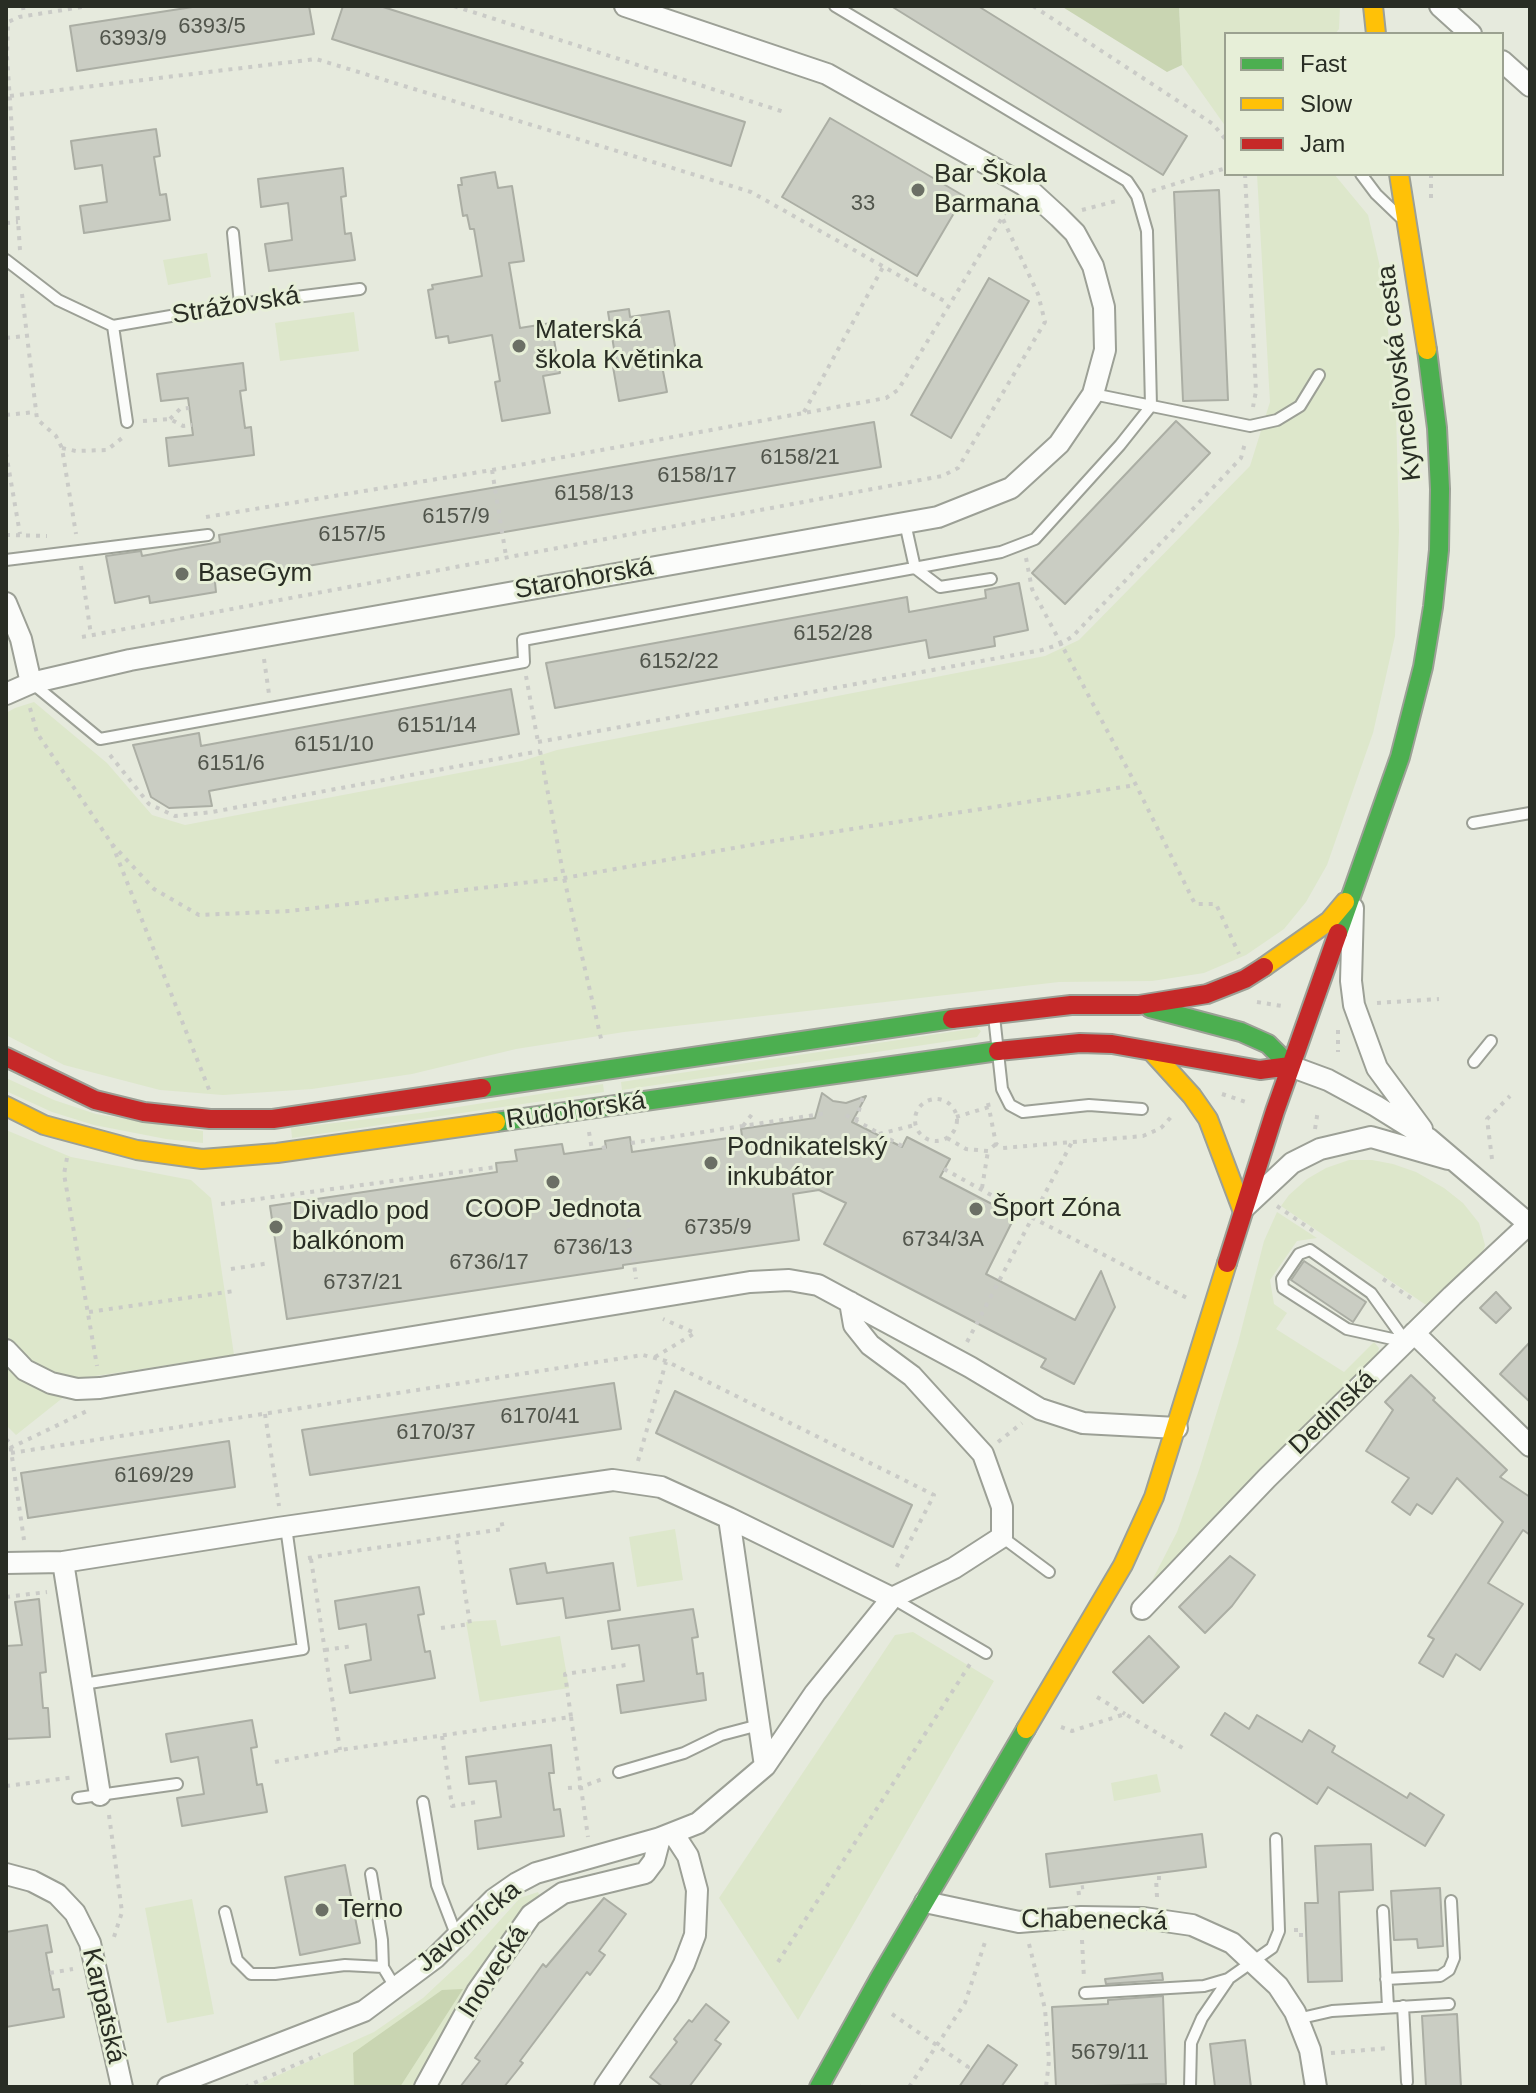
<!DOCTYPE html>
<html>
<head>
<meta charset="utf-8">
<style>
	body { margin:0 }
	#map { position:relative; width:1536px; height:2093px; overflow:hidden; background:#e6eadd; font-family:Arial,sans-serif }
	canvas { display:block }
	.frame { position:absolute; inset:0; border:8px solid #292d24; pointer-events:none }
	.legend { position:absolute; left:1224px; top:32px; width:280px; height:144px; box-sizing:border-box; background:#e7efd8; border:2px solid #9ba190; margin:0; padding:10px 14px; list-style:none; font-size:24px; color:#292d24 }
	.legend li { display:flex; align-items:center; gap:16px; height:40px }
	.legend b { width:40px; border:2px solid #9ba190 }
</style>
</head>
<body>
<div id="map">
<canvas width="1536" height="2093"></canvas>
<div class="frame"></div>
<ul class="legend">
<li><b style="height:10px;background:#4caf50"></b>Fast</li>
<li><b style="height:10px;background:#ffc107"></b>Slow</li>
<li><b style="height:10px;background:#c62828"></b>Jam</li>
</ul>
</div>
<script>
const context = document.querySelector('canvas').getContext('2d');
context.lineJoin = 'round';
function fill(path, color) {
  context.fillStyle = color;
  context.fill(path, 'evenodd');
}
function poly(rows) {
  const path = new Path2D();
  for (const r of rows) {
    if (r.length === 3) {
      path.moveTo(r[0] + r[2], r[1]);
      path.arc(r[0], r[1], r[2], 0, 2 * Math.PI);
      continue;
    }
    path.moveTo(r[0], r[1]);
    for (let i = 2; i < r.length; i += 2) path.lineTo(r[i], r[i + 1]);
  }
  return path;
}
function stroke(path, color, width, dash) {
  context.strokeStyle = color;
  context.lineWidth = width;
  context.lineCap = dash ? 'butt' : 'round';
  context.setLineDash(dash || []);
  context.stroke(path);
}
function drawText(font, color, halo, rows, align = 'center') {
  context.font = font + ' Arial,sans-serif';
  context.lineWidth = 6;
  context.setLineDash([]);
  context.textBaseline = 'middle';
  context.strokeStyle = halo;
  context.fillStyle = color;
  for (const [text, x, y, turn = 0] of rows) {
    context.save();
    context.translate(x, y);
    context.rotate((+turn || 0) * Math.PI / 180);
    context.textAlign = isNaN(turn) ? turn : align;
    if (halo) context.strokeText(text, 0, 0);
    context.fillText(text, 0, 0);
    context.restore();
  }
}
const green = poly([
	[1179,6,1340,6,1339,29,1335,34,1226,34,1226,127,1182,65],
	[1257,174,1334,174,1368,215,1383,280,1396,410,1399,531,1395,636,1373,733,1327,865,1306,902,1284,929,1246,955,1204,973,1152,981,1059,982,624,1032,516,1049,412,1074,312,1089,223,1095,160,1090,64,1065,6,1035,6,713,15,708,34,702,107,763,152,815,185,825,522,761,557,750,1045,656,1079,640,1250,466,1270,402],
	[207,253,211,277,168,285,163,260],
	[354,312,359,351,280,361,275,323],
	[977,1028,981,1031,977,1037,622,1090,621,1082],
	[6,1078,54,1100,96,1114,203,1131,203,1143,166,1139,94,1125,52,1112,6,1091],
	[603,1084,604,1092,292,1138,291,1128,420,1113],
	[6,1130,71,1157,191,1180,211,1198,234,1355,89,1377,16,1435,6,1425],
	[1349,1160,1372,1160,1393,1164,1416,1172,1444,1188,1463,1203,1479,1223,1485,1245,1482,1257,1426,1305,1281,1206,1289,1195,1307,1179,1326,1168],
	[1277,1212,1317,1238,1297,1241,1270,1280,1274,1304,1287,1313,1276,1329,1344,1372,1374,1342,1379,1348,1375,1365,1140,1604,1177,1532,1199,1470,1238,1343,1264,1241],
	[675,1529,683,1580,637,1587,629,1537],
	[496,1620,501,1646,560,1636,569,1688,480,1702,466,1622],
	[913,1632,994,1681,798,2020,719,1898,895,1635],
	[1157,1774,1161,1792,1114,1801,1111,1783],
	[538,1892,540,1897,474,1985,414,2087,252,2087,374,2032,423,1998,468,1956,520,1898],
	[192,1899,214,2014,167,2023,145,1908]
]);
const forest = poly([
	[1061,6,1179,6,1182,65,1167,72],
	[463,1989,400,2087,354,2087,353,2053,442,1990]
]);
const building = poly([
	[199,6,309,6,314,34,77,71,70,26,199,6],
	[343,6,380,6,745,122,731,166,332,39,343,6],
	[891,6,978,6,1187,136,1163,175,891,6],
	[830,118,964,196,917,276,782,197,830,118],
	[156,129,160,156,154,157,160,195,166,194,170,220,84,233,80,206,107,202,102,165,75,169,71,141,156,129],
	[343,168,346,196,341,197,345,234,351,233,355,260,269,271,265,244,292,240,288,203,261,207,258,179,343,168],
	[495,172,498,188,512,186,524,261,509,263,520,328,551,323,560,373,543,376,550,413,502,421,495,382,500,381,492,335,449,343,448,336,436,338,428,290,433,289,432,285,482,276,474,229,470,229,467,215,463,216,458,185,462,185,461,178,495,172],
	[1219,190,1228,400,1183,401,1174,192,1219,190],
	[989,278,1029,301,951,438,911,415,989,278],
	[629,309,630,317,669,311,676,352,660,355,667,392,619,401,612,361,616,361,608,312,629,309],
	[243,363,246,390,240,391,245,428,251,427,254,455,169,466,166,438,193,435,188,398,161,401,157,374,243,363],
	[1176,421,1210,453,1065,604,1032,573,1176,421],
	[874,422,881,467,215,582,216,592,150,603,149,596,115,603,106,556,141,551,142,556,220,542,219,535,874,422],
	[1019,583,1028,630,994,637,995,646,929,658,926,640,555,708,546,663,907,597,909,612,986,598,985,590,1019,583],
	[511,689,519,734,209,791,212,806,169,808,151,797,133,745,199,733,201,746,511,689],
	[822,1093,833,1101,846,1103,866,1096,852,1122,902,1147,907,1137,950,1159,940,1177,1015,1216,986,1274,1075,1320,1101,1271,1115,1307,1074,1384,1041,1367,1046,1359,824,1244,846,1203,819,1190,793,1194,799,1240,623,1265,623,1268,287,1319,270,1206,497,1172,496,1163,517,1161,515,1150,562,1144,564,1154,606,1148,605,1141,630,1137,632,1152,742,1136,741,1129,815,1118,822,1093],
	[1304,1261,1366,1302,1353,1322,1291,1280,1304,1261],
	[1496,1292,1511,1308,1496,1323,1480,1308,1496,1292],
	[1530,1342,1530,1402,1500,1374,1530,1342],
	[1411,1375,1435,1398,1433,1400,1507,1470,1500,1477,1530,1497,1530,1535,1523,1530,1488,1583,1523,1604,1480,1670,1456,1654,1443,1677,1419,1663,1434,1639,1428,1636,1503,1522,1457,1478,1432,1514,1417,1504,1410,1515,1392,1502,1409,1478,1366,1451,1393,1410,1385,1402,1411,1375],
	[614,1383,621,1429,310,1475,302,1430,614,1383],
	[675,1391,912,1505,893,1547,656,1433,675,1391],
	[229,1441,235,1487,28,1518,21,1473,229,1441],
	[1230,1556,1255,1575,1232,1606,1205,1633,1179,1607,1230,1556],
	[545,1563,547,1573,613,1563,620,1610,566,1618,563,1598,517,1604,510,1569,545,1563],
	[419,1587,424,1614,418,1615,425,1652,430,1651,435,1678,350,1693,345,1665,371,1660,366,1624,339,1629,335,1601,419,1587],
	[39,1599,46,1672,40,1673,43,1708,48,1708,50,1737,6,1739,6,1646,22,1645,15,1602,39,1599],
	[693,1609,698,1637,692,1638,697,1674,703,1673,706,1700,621,1713,617,1685,644,1681,639,1645,612,1649,608,1621,693,1609],
	[1149,1636,1179,1667,1143,1703,1113,1672,1149,1636],
	[1225,1713,1249,1729,1257,1715,1302,1742,1309,1730,1335,1746,1332,1752,1407,1798,1410,1793,1444,1815,1425,1846,1328,1787,1317,1804,1211,1735,1225,1713],
	[252,1720,257,1747,251,1748,257,1785,262,1784,267,1812,182,1826,177,1798,204,1794,198,1757,171,1762,166,1734,252,1720],
	[551,1745,554,1773,549,1773,554,1810,560,1809,564,1836,478,1849,475,1821,501,1817,496,1781,469,1784,466,1757,551,1745],
	[1202,1834,1206,1867,1050,1887,1046,1854,1202,1834],
	[1371,1844,1373,1890,1339,1892,1342,1981,1308,1982,1305,1903,1318,1903,1315,1846,1371,1844],
	[345,1865,360,1943,300,1955,285,1877,345,1865],
	[1440,1888,1443,1946,1418,1948,1417,1939,1394,1940,1391,1891,1440,1888],
	[604,1898,626,1914,599,1951,605,1955,590,1975,587,1972,520,2061,523,2063,504,2087,460,2087,480,2061,475,2058,543,1964,546,1967,604,1898],
	[47,1925,52,1952,46,1953,53,1990,59,1989,64,2017,6,2027,6,1932,47,1925],
	[1162,1973,1163,1980,1106,1984,1105,1979,1162,1973],
	[1163,1996,1166,2084,1056,2087,1052,2007,1108,2004,1108,2000,1163,1996],
	[706,2004,729,2022,715,2040,721,2044,689,2087,663,2087,650,2077,677,2042,674,2039,689,2020,692,2022,706,2004],
	[1457,2014,1461,2087,1426,2087,1422,2016,1457,2014],
	[1245,2040,1251,2087,1215,2087,1210,2044,1245,2040],
	[988,2045,1017,2065,1001,2087,959,2087,988,2045]
]);
const path = poly([
	[23,6,24,16],
	[454,6,784,112],
	[1033,6,1213,124,1226,140],
	[10,96,316,59,751,192,948,303],
	[1245,174,1256,391,1253,407],
	[1152,191,1226,168],
	[1431,198,1431,174],
	[1082,210,1120,200],
	[6,223,18,222],
	[20,250,7,56,8,22,19,17,88,6],
	[22,294,37,419,56,436,62,448,76,534],
	[6,338,26,336],
	[804,412,883,267],
	[6,415,36,412],
	[170,419,180,409,189,408],
	[143,421,170,419,183,426,192,425],
	[62,448,76,451,107,450,122,438],
	[6,453,20,534],
	[492,470,506,556],
	[206,517,492,470,886,398,898,390,1011,203],
	[6,535,47,536],
	[1026,558,1032,589,1136,785,1195,904,1216,904,1239,954],
	[81,566,91,635],
	[82,637,942,476,958,468,1045,322,1038,294,1001,215],
	[264,659,269,694],
	[526,676,538,742],
	[30,708,37,733,112,844,210,1092],
	[538,742,1042,650,1061,644,1073,636,1241,458,1245,443],
	[540,751,564,878,602,1043],
	[110,755,149,804,175,816,212,812,540,751],
	[112,844,154,889,199,915,290,911,564,878,768,842,1136,785],
	[1257,1002,1282,1006],
	[1377,1003,1439,999],
	[1338,1030,1338,1052],
	[1222,1094,1249,1103],
	[936,1120,21],
	[988,1103,996,1144,1003,1148,1143,1136,1161,1128,1173,1115],
	[846,1115,902,1146],
	[956,1117,989,1107],
	[856,1121,863,1096],
	[743,1126,753,1113],
	[1315,1129,1318,1110],
	[589,1132,592,1150],
	[879,1134,915,1125],
	[947,1138,966,1149,988,1151,996,1144],
	[631,1143,828,1113],
	[602,1148,606,1147],
	[67,1158,64,1174,97,1366],
	[1492,1159,1487,1119,1510,1096],
	[944,1169,1031,1217,1189,1299],
	[982,1188,988,1151],
	[221,1204,496,1167],
	[1277,1206,1316,1233],
	[628,1218,636,1279],
	[231,1269,270,1263],
	[1383,1279,1415,1301],
	[89,1312,234,1291],
	[967,1342,1072,1142],
	[655,1357,695,1333,663,1319],
	[265,1414,279,1506],
	[6,1439,10,1443,24,1540],
	[998,1442,1022,1423],
	[10,1448,87,1411],
	[11,1453,643,1355,666,1361,934,1495,894,1572],
	[638,1461,666,1362],
	[308,1558,503,1529,501,1519],
	[311,1559,340,1750],
	[6,1597,47,1592],
	[441,1628,470,1624,456,1537],
	[325,1650,353,1646],
	[1097,1697,1125,1714],
	[571,1717,588,1837],
	[1061,1727,1072,1731,1125,1714,1186,1750],
	[442,1736,452,1806,477,1802],
	[275,1762,340,1750,571,1717,565,1674,626,1665],
	[6,1786,75,1777],
	[568,1788,581,1787,605,1778],
	[109,1815,122,1912,113,1940],
	[1079,1895,1078,1888,1084,1887],
	[1157,1897,1156,1878,1162,1878],
	[1294,1930,1301,1930,1301,1937],
	[1082,1940,1084,1979],
	[1029,1944,1045,2009,1049,2061,1046,2087],
	[778,1962,972,1661],
	[50,1973,73,1969],
	[892,2014,968,2067,965,2070],
	[1331,2053,1389,2048],
	[859,2086,860,2087],
	[245,2087,320,2054],
	[909,2087,965,2003,986,1939]
]);
const lane = poly([
	[1361,174,1376,194,1400,217],
	[233,233,240,304],
	[6,260,58,300,113,326,240,304,360,289],
	[113,326,127,422],
	[1093,394,1250,426,1277,420,1300,406,1319,375],
	[905,523,915,568,940,587,991,579],
	[6,560,208,535],
	[32,683,100,739,524,662,523,640,1001,552,1035,539,1120,445,1151,406,1147,231,1137,196,1127,181,835,6],
	[1473,823,1530,813],
	[994,1016,1002,1089,1010,1105,1023,1112,1089,1105,1142,1109],
	[1474,1062,1491,1041],
	[1310,1250,1371,1293,1406,1342,1347,1329,1283,1288,1282,1279,1299,1254,1310,1250],
	[1002,1537,1049,1572],
	[892,1598,986,1653],
	[83,1684,303,1649,286,1527],
	[619,1772,684,1753,721,1735,759,1725],
	[78,1798,177,1784],
	[423,1802,437,1885,457,1937],
	[371,1874,382,1940,383,1967,395,1987],
	[1383,1911,1388,2007],
	[225,1912,237,1960,251,1974,275,1974,345,1965,383,1967],
	[1386,1979,1440,1976,1449,1970,1454,1958,1451,1901],
	[1085,1993,1204,1986,1228,1979,1272,1948,1279,1931,1276,1839],
	[1403,2006,1407,2082],
	[1297,2019,1332,2011,1449,2004],
	[1190,2087,1191,2043,1202,2018,1228,1980]
]);
const street = poly([
	[1440,6,1471,34],
	[1502,61,1530,86],
	[6,603,21,639,31,683],
	[6,694,31,683,130,660,938,517,1011,488,1059,444,1093,394,1105,350,1104,307,1093,266,1075,233,1059,217,1024,185,827,74,625,6],
	[1353,908,1351,981,1354,1005,1377,1068,1422,1129],
	[1290,1066,1328,1080,1376,1106,1429,1139,1529,1224],
	[1245,1207,1292,1163,1320,1149,1371,1137,1448,1159],
	[1414,1333,1530,1446],
	[6,1350,25,1370,51,1383,77,1389,100,1388,750,1282,789,1280,818,1285,970,1367,1040,1409,1083,1423,1177,1428],
	[729,1518,765,1766],
	[63,1562,100,1795],
	[6,1563,63,1562,278,1528,613,1480,661,1487,729,1518,892,1598],
	[1142,1609,1267,1478,1452,1296,1530,1223],
	[6,1874,32,1881,57,1894,75,1913,90,1943,122,2087],
	[925,1902,1019,1922,1081,1917,1144,1918,1192,1925,1232,1943,1278,1986,1295,2012,1310,2050,1316,2087],
	[168,2087,364,2011,435,1958,494,1899,517,1883,536,1873,660,1838,698,1823,765,1766,815,1693,892,1598,954,1568,1002,1537,1002,1507,983,1454,912,1376,870,1345,854,1325,850,1302],
	[425,2087,477,1992,531,1915,563,1893,645,1873,654,1861,660,1838],
	[605,2087,668,1995,684,1964,695,1935,697,1890,688,1856,673,1833]
]);
const fast = poly([
	[1338,933,1400,757,1423,667,1433,607,1439,550,1440,489,1437,428,1427,350],
	[1150,1008,1241,1032,1268,1044,1290,1066],
	[482,1088,952,1019],
	[496,1122,998,1051],
	[819,2087,879,1979,1026,1729]
]);
const slow = poly([
	[1373,6,1376,34],
	[1399,174,1427,350],
	[1264,967,1329,921,1345,902],
	[1153,1053,1192,1096,1208,1119,1242,1209],
	[6,1106,44,1125,137,1150,202,1159,277,1153,496,1122],
	[1026,1729,1123,1565,1154,1497,1227,1263]
]);
const jam = poly([
	[952,1019,1071,1005,1139,1005,1207,994,1245,979,1264,967],
	[998,1051,1080,1043,1112,1044,1260,1070,1290,1066],
	[6,1057,95,1100,144,1112,210,1119,273,1119,482,1088],
	[1227,1263,1275,1111,1338,933]
]);
const markers = [
	[918,190,8,"#6b6f65"],
	[519,346,8,"#6b6f65"],
	[182,574,8,"#6b6f65"],
	[711,1163,8,"#6b6f65"],
	[553,1182,8,"#6b6f65"],
	[976,1209,8,"#6b6f65"],
	[276,1227,8,"#6b6f65"],
	[322,1910,8,"#6b6f65"]
];
const numberNames = [
	["6393/5",212,27],
	["6393/9",133,39],
	["33",863,204],
	["6158/21",800,458],
	["6158/17",697,476],
	["6158/13",594,494],
	["6157/9",456,517],
	["6157/5",352,535],
	["6152/28",833,634],
	["6152/22",679,662],
	["6151/14",437,726],
	["6151/10",334,745],
	["6151/6",231,764],
	["6735/9",718,1228],
	["6734/3A",943,1240],
	["6736/13",593,1248],
	["6736/17",489,1263],
	["6737/21",363,1283],
	["6170/41",540,1417],
	["6170/37",436,1433],
	["6169/29",154,1476],
	["5679/11",1110,2053]
];
const poiNames = [
	["Bar Škola",934,175],
	["Barmana",934,205],
	["Materská",535,331],
	["škola Květinka",535,361],
	["BaseGym",198,574],
	["Podnikatelský",727,1148],
	["inkubátor",727,1178],
	["Šport Zóna",992,1209],
	["COOP Jednota",553,1210,"center"],
	["Divadlo pod",292,1212],
	["balkónom",292,1242],
	["Terno",338,1910]
];
const streetNames = [
	["Strážovská",236,306,-9],
	["Kynceľovská cesta",1400,373,-97],
	["Starohorská",584,579,-10],
	["Rudohorská",576,1111,-8],
	["Dedinská",1333,1413,-44],
	["Chabenecká",1094,1921,1],
	["Javornícka",469,1927,-40],
	["Inovecká",494,1972,-57],
	["Karpatská",103,2006,77]
];
fill(green, '#dde7cb');
fill(forest, '#c9d5b2');
fill(building, '#cacdc3');
stroke(building, '#abaea4', 2);
stroke(lane, '#9ca096', 14);
stroke(street, '#9ca096', 24);
stroke(fast, '#9ca096', 22);
stroke(slow, '#9ca096', 22);
stroke(jam, '#9ca096', 22);
stroke(path, '#cacbc7', 4, [4, 6]);
stroke(lane, '#fbfcfa', 10);
stroke(street, '#fbfcfa', 20);
stroke(fast, '#4caf50', 18);
stroke(slow, '#ffc107', 18);
stroke(jam, '#c62828', 18);
for (const [x, y, r, color] of markers) {
  const dot = new Path2D();
  dot.arc(x, y, r, 0, 2 * Math.PI);
  context.fillStyle = color;
  context.fill(dot);
  stroke(dot, '#e7efd8', 3);
}
drawText('22px', '#51554c', null, numberNames);
drawText('26px', '#292d24', '#e7efd8', poiNames, 'left');
drawText('26px', '#292d24', '#e7efd8', streetNames);
</script>
</body>
</html>
